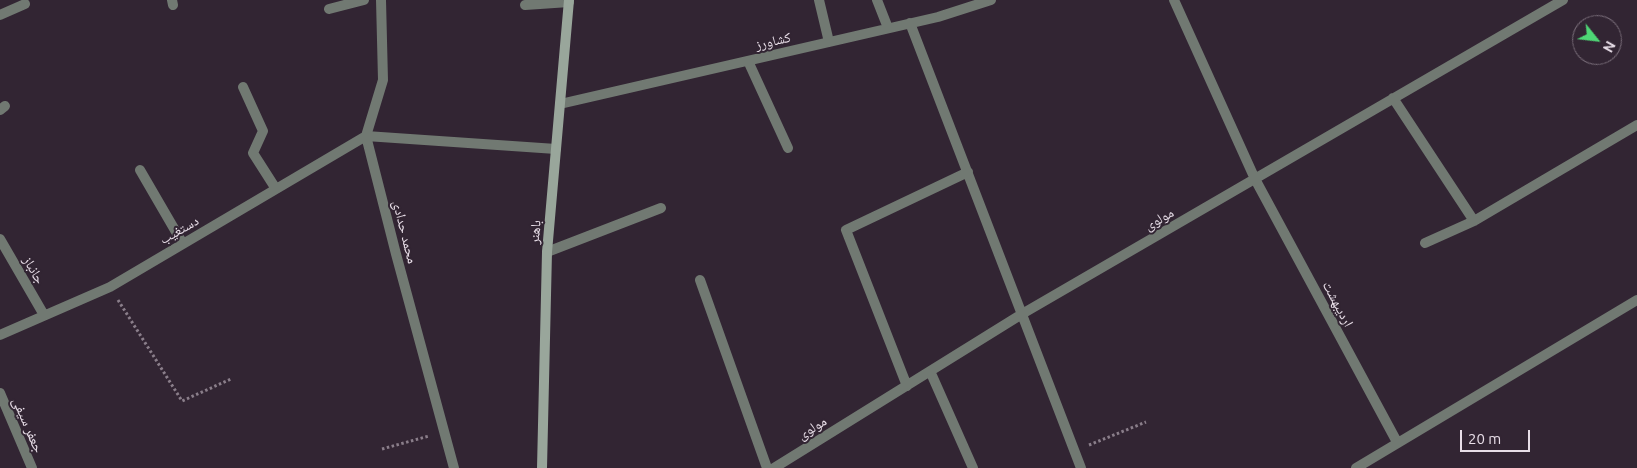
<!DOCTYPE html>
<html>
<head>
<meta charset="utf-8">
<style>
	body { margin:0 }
	#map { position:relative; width:1637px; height:468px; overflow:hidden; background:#322533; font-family:Ubuntu,sans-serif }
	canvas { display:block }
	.north { position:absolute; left:1572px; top:15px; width:50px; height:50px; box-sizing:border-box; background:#322533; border:1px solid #7b6f7b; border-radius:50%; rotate:119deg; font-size:14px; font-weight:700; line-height:20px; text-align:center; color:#e8dee8 }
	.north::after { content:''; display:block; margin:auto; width:18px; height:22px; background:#4ed675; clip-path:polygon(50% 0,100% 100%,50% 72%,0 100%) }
	.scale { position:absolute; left:1460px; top:430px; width:70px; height:22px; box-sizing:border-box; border:2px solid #e8dee8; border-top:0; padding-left:6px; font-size:15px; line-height:18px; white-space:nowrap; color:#e8dee8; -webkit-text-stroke:4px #322533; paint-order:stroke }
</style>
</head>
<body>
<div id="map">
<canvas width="1637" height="468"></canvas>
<div class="north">N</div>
<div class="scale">20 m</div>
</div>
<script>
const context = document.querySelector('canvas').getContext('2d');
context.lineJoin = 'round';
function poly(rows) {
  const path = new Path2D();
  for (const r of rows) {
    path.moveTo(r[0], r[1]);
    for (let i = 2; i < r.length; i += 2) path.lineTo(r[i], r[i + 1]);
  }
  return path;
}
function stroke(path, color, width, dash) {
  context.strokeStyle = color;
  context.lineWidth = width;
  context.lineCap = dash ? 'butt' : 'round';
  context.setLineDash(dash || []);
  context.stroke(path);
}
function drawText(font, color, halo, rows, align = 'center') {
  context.font = font + ' Ubuntu,"Noto Naskh Arabic",sans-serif';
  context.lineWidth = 4;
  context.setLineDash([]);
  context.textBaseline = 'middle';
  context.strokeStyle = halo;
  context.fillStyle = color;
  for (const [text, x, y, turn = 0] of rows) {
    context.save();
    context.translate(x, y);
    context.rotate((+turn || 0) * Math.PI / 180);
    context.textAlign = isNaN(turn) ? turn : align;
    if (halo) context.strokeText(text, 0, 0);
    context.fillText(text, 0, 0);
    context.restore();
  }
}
const path = poly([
	[118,300,182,401,231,379],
	[1089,445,1146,422],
	[382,449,429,436]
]);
const street = poly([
	[172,0,173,5],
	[381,0,383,80,366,136,396,254,454,468],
	[819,0,829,42],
	[877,0,888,28],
	[1174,0,1255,179,1397,442],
	[525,5,569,2],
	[329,9,364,0],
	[0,15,25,4],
	[910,23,1081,468],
	[748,61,788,148],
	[243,87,263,131,253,153,276,189],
	[1393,98,1474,221,1425,243],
	[560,104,938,17,991,0],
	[0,110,5,106],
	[140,170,183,244],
	[1474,221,1637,125],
	[0,239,44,315],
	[547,252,661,208],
	[700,280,767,468],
	[0,335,110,287,366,136,556,149],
	[930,371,973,468],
	[907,386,846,230,968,172],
	[0,393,32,468],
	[774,468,1022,314,1563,0],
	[1356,468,1637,300]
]);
const secondary = poly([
	[542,468,547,252,569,0]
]);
const streetNames = [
	["کشاورز",773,41,-13],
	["مولوی",1159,219,-30],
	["دستغیب",179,230,-30],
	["محمد حدادی",405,232,76],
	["باهنر",535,232,-85],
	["جانباز",34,270,60],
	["اردیبهشت",1338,304,62],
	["جعفر سیفی",28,425,67],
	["مولوی",812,428,-32]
];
stroke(path, '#8a7e8a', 3, [2.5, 2.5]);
stroke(street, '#717972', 10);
stroke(secondary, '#99a69b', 10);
drawText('14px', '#e8dee8', '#322533', streetNames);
</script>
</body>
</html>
